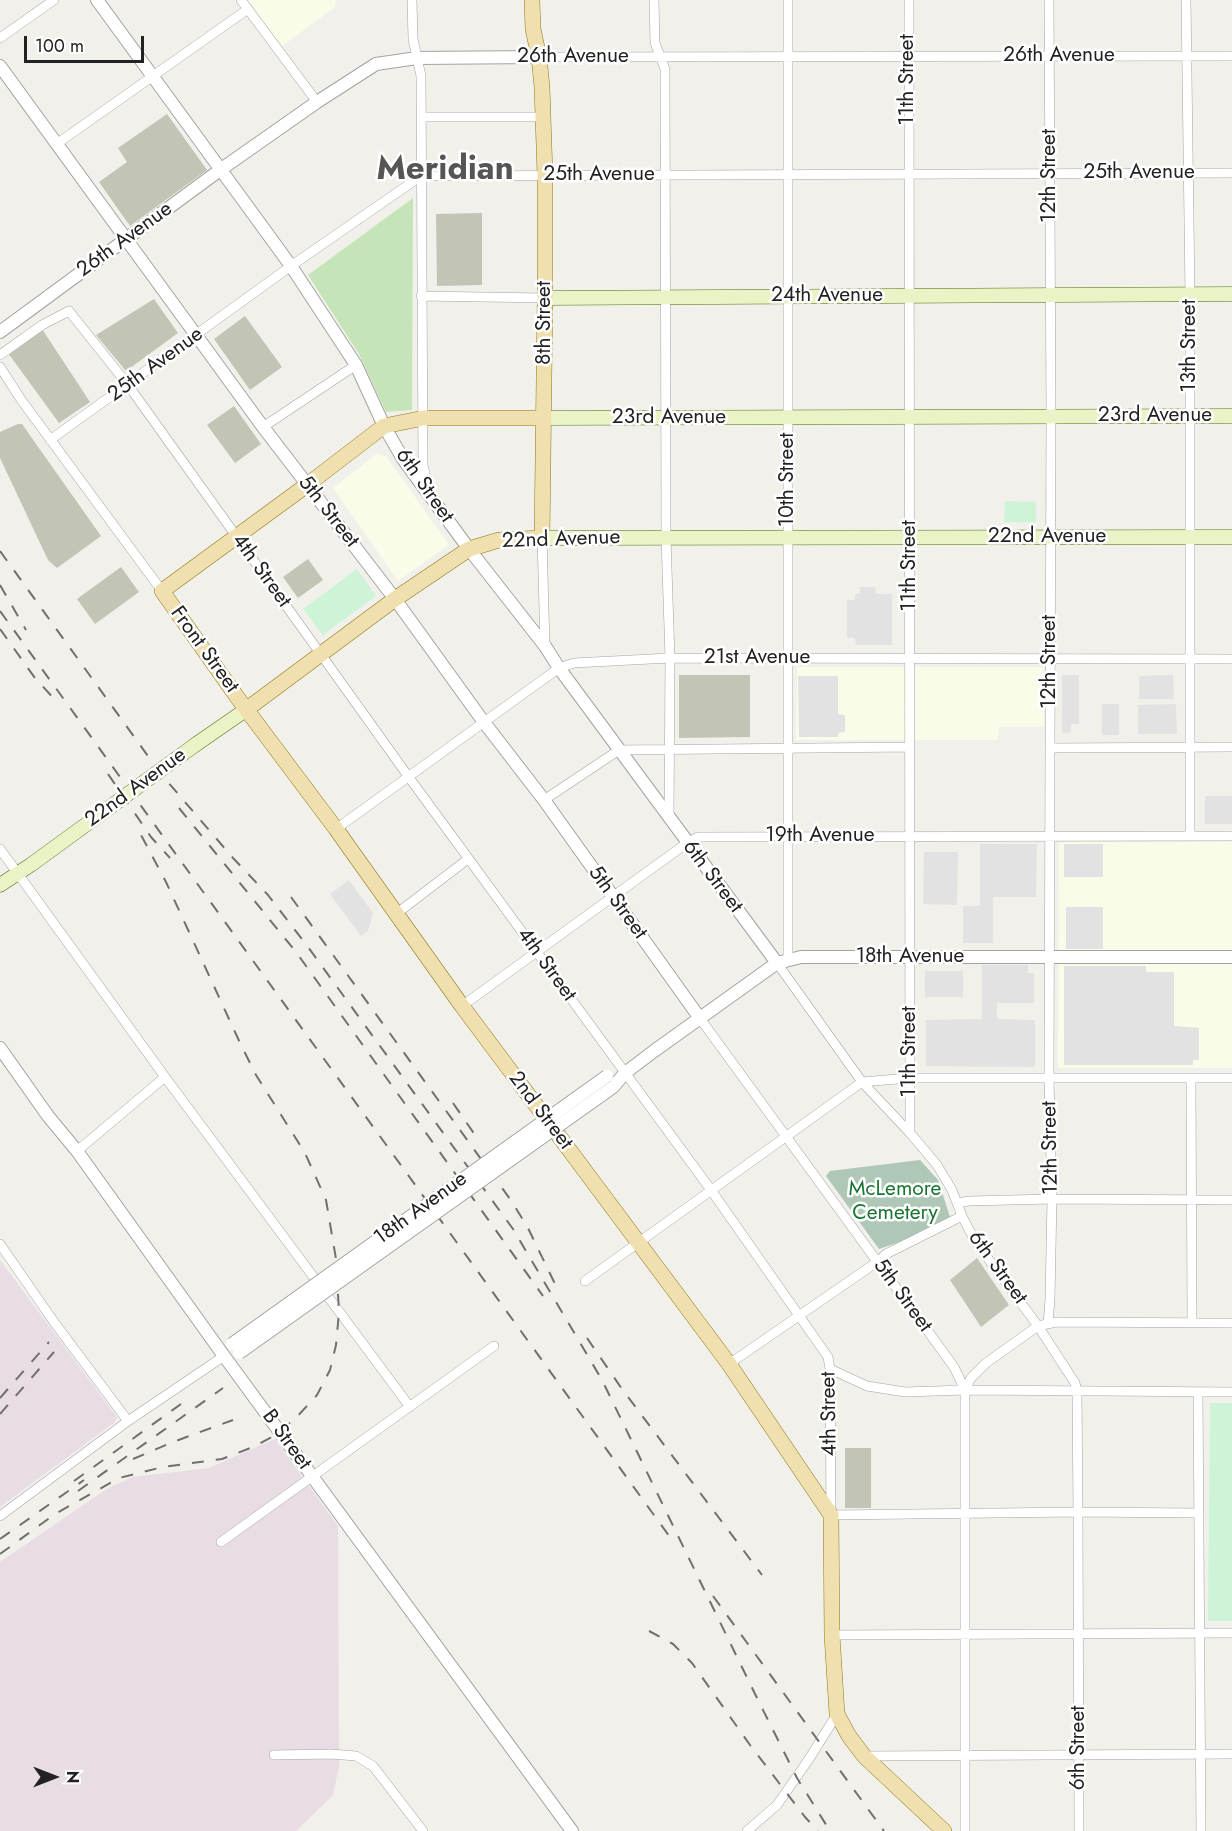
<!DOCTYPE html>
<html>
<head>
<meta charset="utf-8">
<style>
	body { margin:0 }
	#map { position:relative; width:1232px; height:1831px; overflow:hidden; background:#f1f0ea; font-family:Jost,sans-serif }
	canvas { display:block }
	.north { position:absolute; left:24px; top:1747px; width:60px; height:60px; -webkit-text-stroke:4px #fff; paint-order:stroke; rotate:90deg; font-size:16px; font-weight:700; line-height:24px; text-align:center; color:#222 }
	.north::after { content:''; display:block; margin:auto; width:21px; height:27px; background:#222; clip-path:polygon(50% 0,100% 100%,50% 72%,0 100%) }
	.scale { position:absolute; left:24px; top:36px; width:120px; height:27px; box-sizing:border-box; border:3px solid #222; border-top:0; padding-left:8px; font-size:18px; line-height:21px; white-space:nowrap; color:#222; -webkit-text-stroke:4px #fff; paint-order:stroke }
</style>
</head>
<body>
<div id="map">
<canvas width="1232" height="1831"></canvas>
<div class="north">N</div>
<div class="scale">100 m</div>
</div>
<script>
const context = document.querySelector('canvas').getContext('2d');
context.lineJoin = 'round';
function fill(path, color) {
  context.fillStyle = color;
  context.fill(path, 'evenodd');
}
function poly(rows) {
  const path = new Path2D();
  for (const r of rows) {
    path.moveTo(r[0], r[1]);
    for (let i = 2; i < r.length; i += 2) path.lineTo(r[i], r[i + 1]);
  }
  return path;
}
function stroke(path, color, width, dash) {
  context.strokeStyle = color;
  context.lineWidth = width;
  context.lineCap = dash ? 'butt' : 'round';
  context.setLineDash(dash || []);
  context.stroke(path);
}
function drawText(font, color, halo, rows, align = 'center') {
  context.font = font + ' Jost,sans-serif';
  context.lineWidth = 5;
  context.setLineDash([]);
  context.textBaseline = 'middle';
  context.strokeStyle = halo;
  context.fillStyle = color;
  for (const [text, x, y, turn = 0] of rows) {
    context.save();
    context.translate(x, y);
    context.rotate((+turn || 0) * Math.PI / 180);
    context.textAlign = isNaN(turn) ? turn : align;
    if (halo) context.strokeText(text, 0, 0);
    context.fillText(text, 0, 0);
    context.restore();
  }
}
const industrial = poly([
	[0,1260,117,1417,115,1422,0,1507],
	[275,1439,338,1526,339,1766,333,1795,296,1831,0,1831,0,1562,108,1488,133,1477,209,1468]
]);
const education = poly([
	[248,0,336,0,335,7,281,47],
	[376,454,386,456,449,545,398,581,333,488],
	[797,667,1044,667,1044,727,999,727,998,740,796,740],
	[1059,842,1232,842,1232,1068,1058,1068]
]);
const construction = poly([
	[167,114,207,170,130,226,99,182,127,162,118,148],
	[482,213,482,285,437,286,436,214],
	[154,299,178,333,126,371,96,335],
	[245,316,282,367,250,390,214,339],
	[42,329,90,402,59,423,8,353],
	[234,406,261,444,235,463,207,425],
	[18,424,22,424,101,536,57,568,48,560,0,458,0,432],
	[308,559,323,580,298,598,283,577],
	[121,567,139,592,95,624,77,599],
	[679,675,750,675,750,737,679,738],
	[977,1258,1009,1305,981,1327,950,1280],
	[845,1448,871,1448,871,1508,845,1508]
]);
const grass = poly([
	[413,198,412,410,386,412,359,354,308,275]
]);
const cemetery = poly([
	[920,1160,938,1180,950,1217,902,1241,879,1249,826,1176,830,1171]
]);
const park = poly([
	[1005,501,1036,502,1036,522,1004,522],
	[357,569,376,596,323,635,303,609],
	[1210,1403,1232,1403,1232,1621,1208,1621]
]);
const parking = poly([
	[860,587,875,587,876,594,892,594,892,645,856,645,855,638,847,638,847,600,855,600,855,594,860,594],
	[1062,675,1079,675,1079,724,1071,724,1071,732,1062,733],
	[1173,675,1174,699,1139,699,1139,676],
	[798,676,838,676,838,714,845,715,845,732,838,733,838,737,799,737],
	[1102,704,1119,704,1119,735,1102,735],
	[1176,704,1177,734,1138,734,1138,705],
	[1205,796,1232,796,1232,824,1205,824],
	[980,844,1037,844,1036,897,993,897,993,943,963,943,963,906,980,906],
	[1064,844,1103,844,1103,877,1064,877],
	[924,852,958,852,957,905,923,904],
	[349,880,373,913,368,931,361,936,330,894],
	[1066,907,1103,907,1103,949,1066,949],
	[982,965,1028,965,1028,973,1034,973,1034,1003,997,1003,997,1019,1035,1020,1035,1067,926,1066,926,1020,982,1019],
	[1064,966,1146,966,1146,972,1174,972,1174,1026,1199,1028,1199,1060,1193,1060,1193,1065,1064,1065],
	[925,971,963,971,963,997,925,997]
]);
const minor = poly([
	[241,0,317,102],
	[412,0,413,39,421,76,423,465,429,491],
	[654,0,655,43,665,69,666,538,670,658,669,819],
	[788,0,788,960],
	[909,0,910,1133],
	[1186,0,1190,294,1190,836],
	[0,38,54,0],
	[539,57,1232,56],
	[421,117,543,117],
	[58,143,248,9],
	[421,296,545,298],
	[0,355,42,325,69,311,128,385,408,776,711,1190,828,1357,830,1369,831,1515,1078,1512,1199,1513],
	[0,367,22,401,162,591],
	[263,427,356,365],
	[50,440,291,266,421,176,1232,173],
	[542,538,545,646],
	[1050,748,1232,747],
	[544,800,619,750,910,747],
	[336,829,559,668,574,663,670,658,1232,659],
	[0,849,165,1077,410,1407],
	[396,914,468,859],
	[777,963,862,1082,910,1133,937,1165,952,1190,962,1216,975,1241,1038,1326,1075,1383,1077,1391,1078,1512,1079,1831],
	[462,1006,687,843,698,837,1232,836],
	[699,1017,954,1367,965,1390,965,1831],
	[1191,1079,1192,1323],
	[77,1151,165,1077],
	[957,1203,969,1201,1052,1199,1232,1200],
	[0,1244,54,1322,128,1421],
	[585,1281,862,1082,909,1078,1232,1078],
	[1048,1324,1050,1299,1052,1199,1049,1079,1051,416,1049,0],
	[729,1364,877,1262,886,1254,962,1216],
	[830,1369,867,1386,905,1392,965,1390,1232,1392],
	[965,1390,971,1378,986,1363,1038,1326,1056,1322,1232,1323],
	[1198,1392,1201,1831],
	[0,1516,128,1421,224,1356],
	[221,1542,494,1346],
	[832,1635,1232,1633],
	[274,1755,331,1754,356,1756,373,1766,423,1831],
	[864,1756,1232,1754],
	[747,1831,777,1805,809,1759,837,1714]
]);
const tertiary = poly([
	[97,0,291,266,356,365,384,426,403,459,469,549,545,646,559,668,777,963],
	[0,66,263,427,395,599,483,721,544,800,699,1017],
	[0,332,220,170,317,102,376,64,417,58,539,57],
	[0,1048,48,1116,77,1151,224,1356,572,1831],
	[613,1087,625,1073,654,1051,777,963,801,957,1232,957]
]);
const secondary = poly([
	[545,298,1232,294],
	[544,418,1232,416],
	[542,538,1232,537],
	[195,745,247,709],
	[0,885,32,864]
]);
const primary = poly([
	[544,418,424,418,384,426,307,485,162,591,237,697,336,829,462,1006,729,1364,831,1515,832,1635,837,1714,849,1736,864,1756,944,1831],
	[247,709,395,599,469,549,499,540,542,538,545,298,545,175,542,87,539,57,533,29,532,0]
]);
const rail = poly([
	[0,551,161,774,233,858,268,895,308,947,513,1229,602,1380,757,1698,797,1778,830,1831],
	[0,585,26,630],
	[0,611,672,1540],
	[0,629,35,678,57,702],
	[108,774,151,837,170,858],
	[179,808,296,952,543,1296],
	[291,897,510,1199,527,1226,557,1288],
	[453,1103,475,1135],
	[587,1338,622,1389,762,1575],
	[0,1398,49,1342],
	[0,1414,54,1352],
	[133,1459,173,1442,233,1420],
	[74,1481,181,1404],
	[78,1491,223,1388],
	[0,1539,84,1480],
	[0,1554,55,1514,119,1478,163,1467,222,1459,253,1447,272,1437,295,1419,317,1395,330,1370,336,1345,339,1312,336,1259,326,1200,305,1153,256,1075,241,1045,166,882,141,835],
	[713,1596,884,1831],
	[649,1631,673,1644,692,1663,750,1745,805,1817,818,1831]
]);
const tertiaryBridge = poly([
	[232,1344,607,1076],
	[239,1353,613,1087]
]);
const secondaryBridge = poly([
	[32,864,195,745]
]);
const streetNames = [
	["26th Avenue",1059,56],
	["26th Avenue",573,57],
	["11th Street",908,80,-90],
	["25th Avenue",1139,173],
	["25th Avenue",599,175],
	["12th Street",1050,176,-90],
	["26th Avenue",125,240,-36],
	["24th Avenue",827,296],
	["8th Street",545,323,-90],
	["13th Street",1190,346,-90],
	["25th Avenue",156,365,-36],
	["23rd Avenue",1155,416],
	["23rd Avenue",669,418],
	["10th Street",788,480,-90],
	["6th Street",424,486,55],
	["5th Street",328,512,52],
	["22nd Avenue",1047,537],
	["22nd Avenue",561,540,-2],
	["11th Street",910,566,-90],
	["4th Street",261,571,54],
	["Front Street",204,650,54],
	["21st Avenue",757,658],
	["12th Street",1050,662,-90],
	["22nd Avenue",136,788,-36],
	["19th Avenue",820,836],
	["6th Street",712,877,53],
	["5th Street",617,903,54],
	["18th Avenue",910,957],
	["4th Street",546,965,54],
	["11th Street",910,1052,-90],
	["2nd Street",540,1111,53],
	["12th Street",1051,1148,-91],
	["18th Avenue",421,1209,-36],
	["6th Street",997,1268,54],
	["5th Street",902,1296,54],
	["4th Street",830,1414,-91],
	["B Street",286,1440,54],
	["6th Street",1079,1748,-90]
];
const parkNames = [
	["McLemore",895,1190],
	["Cemetery",895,1214]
];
const townNames = [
	["Meridian",445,171]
];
fill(industrial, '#e9dde5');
fill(education, '#f8fce8');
fill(construction, '#c2c5b6');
fill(grass, '#c5e4b7');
fill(cemetery, '#aec7b6');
fill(park, '#cef4d8');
fill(parking, '#e2e2e2');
stroke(minor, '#a3a3a3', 10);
stroke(tertiary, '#a3a3a3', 14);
stroke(secondary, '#546e14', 15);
stroke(primary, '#8c7914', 16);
stroke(minor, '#fff', 9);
stroke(tertiary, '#fff', 12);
stroke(secondary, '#e9f3c6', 14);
stroke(primary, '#f1e0af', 15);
stroke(rail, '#707070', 2, [12, 12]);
stroke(tertiaryBridge, '#a3a3a3', 14, []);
stroke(secondaryBridge, '#546e14', 15, []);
stroke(tertiaryBridge, '#fff', 12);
stroke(secondaryBridge, '#e9f3c6', 14);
drawText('21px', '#222', '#fff', streetNames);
drawText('21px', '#1b7532', '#fff', parkNames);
drawText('bold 33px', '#555', '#fff', townNames);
</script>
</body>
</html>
